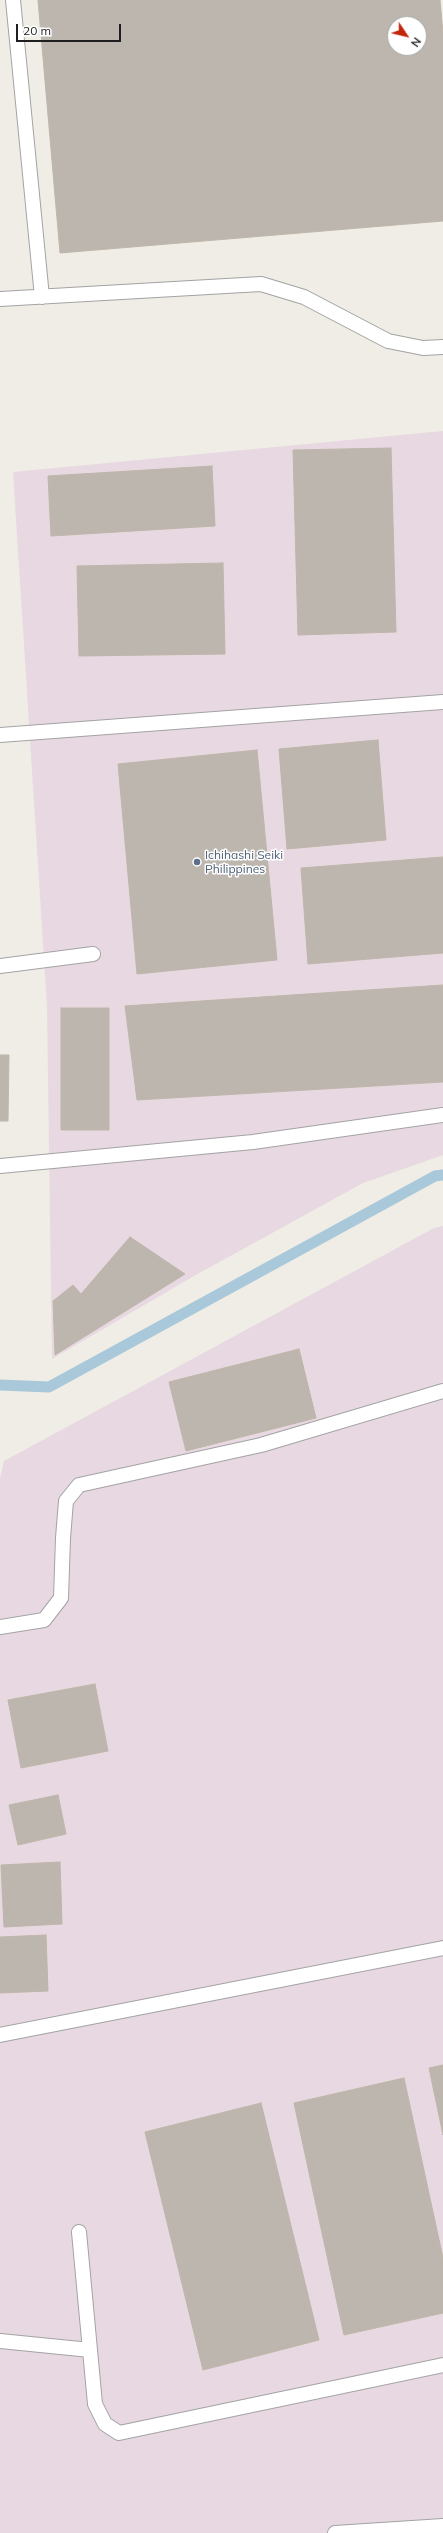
<!DOCTYPE html>
<html>
<head>
<meta charset="utf-8">
<style>
	body { margin:0 }
	#map { position:relative; width:443px; height:2533px; overflow:hidden; background:#efede6; font-family:Mulish,sans-serif }
	canvas { display:block }
	.north { position:absolute; left:387px; top:16px; width:40px; height:40px; box-sizing:border-box; background:#fff; border:1px solid #a5a5a5; border-radius:50%; rotate:125deg; font-size:11px; font-weight:700; line-height:16px; text-align:center; color:#1f1f1f }
	.north::after { content:''; display:block; margin:auto; width:14px; height:18px; background:#c1260d; clip-path:polygon(50% 0,100% 100%,50% 72%,0 100%) }
	.scale { position:absolute; left:16px; top:24px; width:105px; height:18px; box-sizing:border-box; border:2px solid #1f1f1f; border-top:0; padding-left:5px; font-size:12px; line-height:14px; white-space:nowrap; color:#1f1f1f; -webkit-text-stroke:3px #fff; paint-order:stroke }
</style>
</head>
<body>
<div id="map">
<canvas width="443" height="2533"></canvas>
<div class="north">N</div>
<div class="scale">20 m</div>
</div>
<script>
const context = document.querySelector('canvas').getContext('2d');
context.lineJoin = 'round';
function fill(path, color) {
  context.fillStyle = color;
  context.fill(path, 'evenodd');
}
function poly(rows) {
  const path = new Path2D();
  for (const r of rows) {
    path.moveTo(r[0], r[1]);
    for (let i = 2; i < r.length; i += 2) path.lineTo(r[i], r[i + 1]);
  }
  return path;
}
function stroke(path, color, width, dash) {
  context.strokeStyle = color;
  context.lineWidth = width;
  context.lineCap = dash ? 'butt' : 'round';
  context.setLineDash(dash || []);
  context.stroke(path);
}
function drawText(font, color, halo, rows, align = 'center') {
  context.font = font + ' Mulish,sans-serif';
  context.lineWidth = 3;
  context.setLineDash([]);
  context.textBaseline = 'middle';
  context.strokeStyle = halo;
  context.fillStyle = color;
  for (const [text, x, y, turn = 0] of rows) {
    context.save();
    context.translate(x, y);
    context.rotate((+turn || 0) * Math.PI / 180);
    context.textAlign = isNaN(turn) ? turn : align;
    if (halo) context.strokeText(text, 0, 0);
    context.fillText(text, 0, 0);
    context.restore();
  }
}
const industrial = poly([
	[443,431,443,1155,363,1183,194,1276,52,1359,47,1006,13,472],
	[443,1226,443,2533,0,2533,0,1479,4,1461,434,1228]
]);
const stream = poly([
	[0,1385,49,1387,435,1176,443,1175]
]);
const building = poly([
	[38,0,440,0,443,33,443,221,60,253,38,0],
	[395,24,419,24,419,48,395,48,395,24],
	[391,448,396,632,298,635,293,450,391,448],
	[212,466,215,526,51,536,48,476,212,466],
	[223,563,225,654,79,656,77,566,223,563],
	[378,740,386,840,287,849,279,749,378,740],
	[257,750,277,960,137,974,118,764,257,750],
	[443,857,443,953,308,964,301,868,443,857],
	[443,985,443,1082,137,1100,125,1006,443,985],
	[61,1008,109,1008,109,1130,61,1130,61,1008],
	[0,1055,9,1055,8,1121,0,1121,0,1055],
	[130,1237,185,1274,55,1355,53,1301,73,1285,81,1294,130,1237],
	[299,1349,316,1418,186,1451,169,1382,299,1349],
	[95,1684,108,1751,21,1768,8,1700,95,1684],
	[58,1795,66,1834,18,1845,9,1805,58,1795],
	[60,1862,62,1924,4,1927,1,1865,60,1862],
	[46,1935,48,1991,0,1993,0,1937,46,1935],
	[443,2065,443,2135,429,2068,443,2065],
	[404,2078,443,2258,443,2313,344,2335,294,2103,404,2078],
	[261,2103,319,2340,203,2370,145,2132,261,2103]
]);
const lane = poly([
	[13,0,42,297],
	[0,299,261,284,304,297,388,341,423,348,443,347],
	[0,735,443,702],
	[0,966,93,954],
	[0,1166,253,1142,443,1115],
	[0,1627,44,1620,61,1598,63,1538,66,1501,79,1485,261,1445,443,1391],
	[0,2035,443,1948],
	[79,2232,95,2404,105,2424,119,2433,443,2365],
	[0,2341,90,2350],
	[335,2533,443,2526]
]);
const markers = [
	[197,862,4,"#5c6f8a"]
];
const serviceNames = [
	["Ichihashi Seiki",205,855],
	["Philippines",205,869]
];
fill(industrial, '#e8d8e2');
stroke(stream, '#a9c8da', 11);
fill(building, '#bcb6af');
stroke(building, '#c0b6a9', 1);
stroke(lane, '#a3a3a3', 16);
stroke(lane, '#fff', 14);
for (const [x, y, r, color] of markers) {
  const dot = new Path2D();
  dot.arc(x, y, r, 0, 2 * Math.PI);
  context.fillStyle = color;
  context.fill(dot);
  stroke(dot, '#fff', 1.5);
}
drawText('12px', '#4e5e75', '#fff', serviceNames, 'left');
</script>
</body>
</html>
